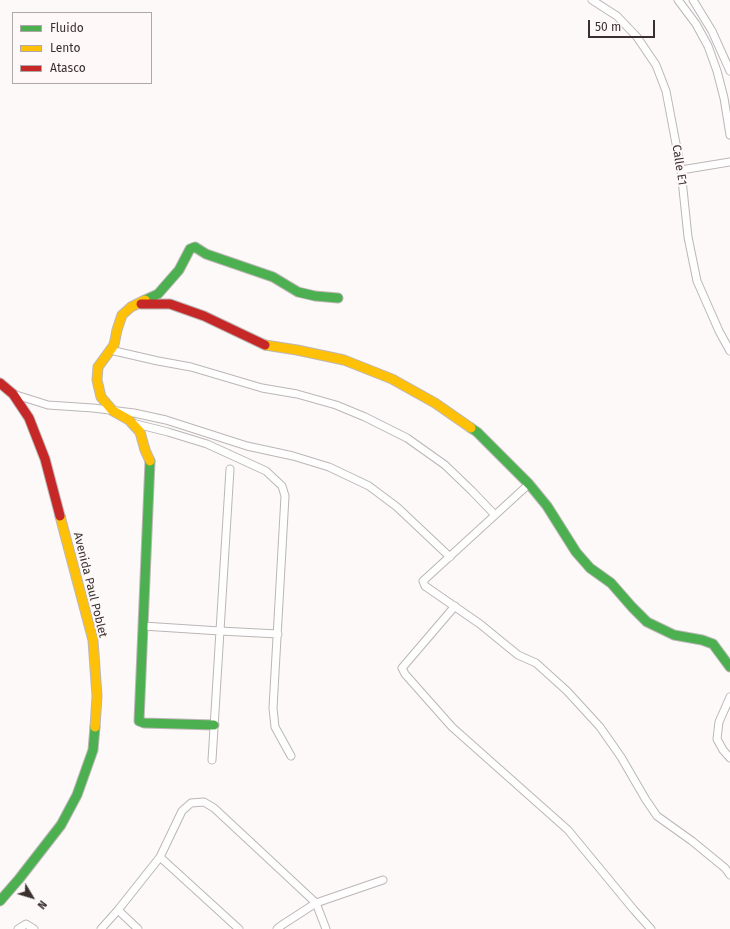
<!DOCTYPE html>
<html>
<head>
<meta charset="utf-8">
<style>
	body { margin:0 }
	#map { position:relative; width:730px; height:929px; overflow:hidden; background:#fdf9f9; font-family:"Fira Sans",sans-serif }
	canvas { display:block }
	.legend { position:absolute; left:12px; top:12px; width:140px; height:72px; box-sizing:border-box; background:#fef8f8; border:1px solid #afa8a8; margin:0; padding:5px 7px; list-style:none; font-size:12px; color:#39302f }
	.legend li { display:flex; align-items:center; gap:8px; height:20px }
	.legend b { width:20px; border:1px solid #afa8a8 }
	.north { position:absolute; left:12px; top:877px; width:40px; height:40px; -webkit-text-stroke:3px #fef8f8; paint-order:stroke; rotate:128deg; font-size:11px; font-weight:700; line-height:16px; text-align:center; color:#39302f }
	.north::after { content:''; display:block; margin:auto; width:14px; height:18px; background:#39302f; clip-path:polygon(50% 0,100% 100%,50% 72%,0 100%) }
	.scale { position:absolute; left:588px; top:20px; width:67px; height:18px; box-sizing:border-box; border:2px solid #39302f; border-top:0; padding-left:5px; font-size:12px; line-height:14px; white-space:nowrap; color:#39302f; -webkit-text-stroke:3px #fef8f8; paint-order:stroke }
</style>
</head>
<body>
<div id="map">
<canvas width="730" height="929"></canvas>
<ul class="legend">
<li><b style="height:5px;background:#4caf50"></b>Fluido</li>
<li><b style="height:5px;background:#ffc107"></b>Lento</li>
<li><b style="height:5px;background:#c62828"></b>Atasco</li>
</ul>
<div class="north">N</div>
<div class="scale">50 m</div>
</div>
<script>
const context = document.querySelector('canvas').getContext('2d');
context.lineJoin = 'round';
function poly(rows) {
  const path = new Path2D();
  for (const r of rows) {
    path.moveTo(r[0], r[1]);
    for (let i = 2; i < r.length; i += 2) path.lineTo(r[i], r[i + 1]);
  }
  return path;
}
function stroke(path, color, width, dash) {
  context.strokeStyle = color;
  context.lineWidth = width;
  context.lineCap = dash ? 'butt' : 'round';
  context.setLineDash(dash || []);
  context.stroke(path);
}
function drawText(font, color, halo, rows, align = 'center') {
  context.font = font + ' "Fira Sans",sans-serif';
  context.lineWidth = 4;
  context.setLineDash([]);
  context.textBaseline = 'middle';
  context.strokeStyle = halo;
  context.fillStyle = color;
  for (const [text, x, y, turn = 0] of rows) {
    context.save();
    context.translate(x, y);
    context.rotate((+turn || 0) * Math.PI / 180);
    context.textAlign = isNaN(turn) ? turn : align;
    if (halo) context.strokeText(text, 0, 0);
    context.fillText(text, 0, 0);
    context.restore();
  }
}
const street = poly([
	[592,0,617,16,637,37,656,65,666,91,681,170,688,237,697,281,719,331,730,351],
	[678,0,696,24,708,46,717,71,724,98,730,135],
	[693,0,712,31,730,71],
	[681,170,730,162],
	[110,350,158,361,191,367,262,388,297,394,336,405,365,417,407,438,445,465,472,491,495,515],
	[13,394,48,405,93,408,134,413,166,420,247,446,293,456,329,467,369,486,397,507,450,557],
	[132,423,168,432,207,444,266,471,282,486,285,496,273,708,275,727,291,756],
	[529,484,423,581,425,586,480,624,518,655,536,663,567,691,600,727,621,757,646,800,657,816,692,841,725,868,730,875],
	[455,606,402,668,405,674,452,727,568,830,634,910,651,929],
	[143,626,220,631,278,634],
	[730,697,719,722,717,739,723,750,730,758],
	[212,760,230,469],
	[160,857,239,929],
	[118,910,138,929],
	[18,929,26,924,34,929],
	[101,929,118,910,160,857,182,811,191,803,204,802,214,808,316,903,326,929],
	[277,929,282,925,316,903,383,880]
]);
const fast = poly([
	[145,300,158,294,179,270,190,249,195,247,206,254,273,277,298,292,315,296,338,298],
	[471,428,477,432,529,484,547,506,576,552,590,568,611,583,632,607,647,622,674,635,702,640,713,644,730,667],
	[150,461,139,721,144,723,214,725],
	[0,901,19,879,61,825,77,795,93,750,95,727]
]);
const slow = poly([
	[145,300,131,307,122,315,117,330,114,345,98,367,97,380,101,397,113,411,129,420,140,432,145,450,150,461],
	[265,345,297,350,344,360,392,379,435,403,471,428],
	[60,516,93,640,97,696,95,727]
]);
const jam = poly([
	[141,304,170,304,204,316,265,345],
	[0,383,13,394,29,418,45,459,60,516]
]);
const streetNames = [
	["Calle E1",679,165,81],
	["Avenida Paul Poblet",90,585,76]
];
stroke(street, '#bcb6b6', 9);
stroke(fast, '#bcb6b6', 11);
stroke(slow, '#bcb6b6', 11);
stroke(jam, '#bcb6b6', 11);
stroke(street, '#fffefe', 7);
stroke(fast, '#4caf50', 9);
stroke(slow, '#ffc107', 9);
stroke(jam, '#c62828', 9);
drawText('12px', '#39302f', '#fef8f8', streetNames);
</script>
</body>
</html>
